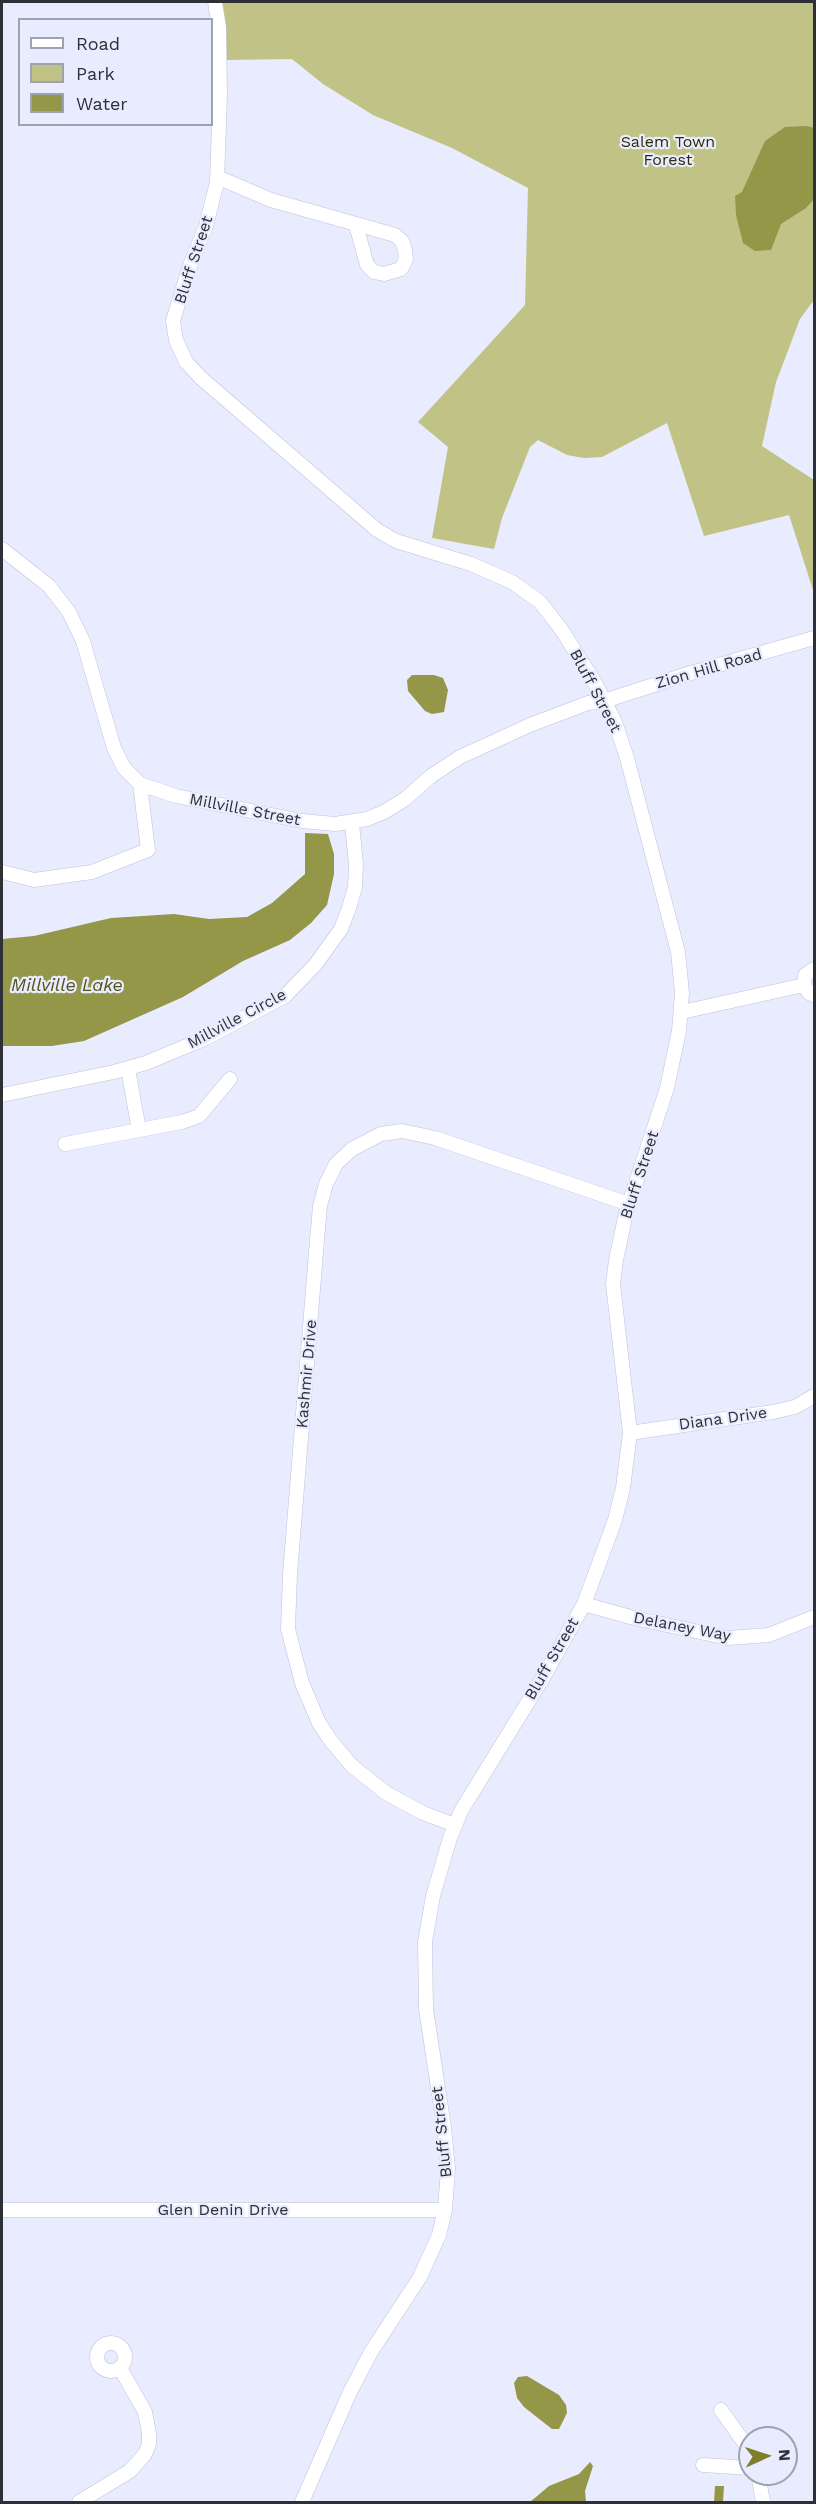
<!DOCTYPE html>
<html>
<head>
<meta charset="utf-8">
<style>
	body { margin:0 }
	#map { position:relative; width:816px; height:2504px; overflow:hidden; background:#e8ecfe; font-family:"Work Sans",sans-serif }
	canvas { display:block }
	.frame { position:absolute; inset:0; border:3px solid #2f3037; pointer-events:none }
	.legend { position:absolute; left:18px; top:18px; width:195px; height:108px; box-sizing:border-box; background:#e8ecfe; border:2px solid #9ea1ae; margin:0; padding:8px 10px; list-style:none; font-size:18px; color:#2f3037 }
	.legend li { display:flex; align-items:center; gap:12px; height:30px }
	.legend b { width:30px; border:2px solid #9ea1ae }
	.north { position:absolute; left:738px; top:2426px; width:60px; height:60px; box-sizing:border-box; background:#e8ecfe; border:2px solid #9ea1ae; border-radius:50%; rotate:87deg; font-size:16px; font-weight:700; line-height:24px; text-align:center; color:#2f3037 }
	.north::after { content:''; display:block; margin:auto; width:21px; height:27px; background:#7e7f28; clip-path:polygon(50% 0,100% 100%,50% 72%,0 100%) }
</style>
</head>
<body>
<div id="map">
<canvas width="816" height="2504"></canvas>
<div class="frame"></div>
<ul class="legend">
<li><b style="height:8px;background:#fff"></b>Road</li>
<li><b style="height:16px;background:#c0c385"></b>Park</li>
<li><b style="height:16px;background:#949648"></b>Water</li>
</ul>
<div class="north">N</div>
</div>
<script>
const context = document.querySelector('canvas').getContext('2d');
context.lineJoin = 'round';
function fill(path, color) {
  context.fillStyle = color;
  context.fill(path, 'evenodd');
}
function poly(rows) {
  const path = new Path2D();
  for (const r of rows) {
    if (r.length === 3) {
      path.moveTo(r[0] + r[2], r[1]);
      path.arc(r[0], r[1], r[2], 0, 2 * Math.PI);
      continue;
    }
    path.moveTo(r[0], r[1]);
    for (let i = 2; i < r.length; i += 2) path.lineTo(r[i], r[i + 1]);
  }
  return path;
}
function stroke(path, color, width, dash) {
  context.strokeStyle = color;
  context.lineWidth = width;
  context.lineCap = dash ? 'butt' : 'round';
  context.setLineDash(dash || []);
  context.stroke(path);
}
function drawText(font, color, halo, rows, align = 'center') {
  context.font = font + ' "Work Sans",sans-serif';
  context.lineWidth = 4.5;
  context.setLineDash([]);
  context.textBaseline = 'middle';
  context.strokeStyle = halo;
  context.fillStyle = color;
  for (const [text, x, y, turn = 0] of rows) {
    context.save();
    context.translate(x, y);
    context.rotate((+turn || 0) * Math.PI / 180);
    context.textAlign = isNaN(turn) ? turn : align;
    if (halo) context.strokeText(text, 0, 0);
    context.fillText(text, 0, 0);
    context.restore();
  }
}
const green = poly([
	[221,2,814,2,814,300,800,319,776,382,762,446,814,480,814,593,789,515,704,536,667,423,602,457,584,458,567,455,538,440,530,447,502,518,494,549,432,538,448,447,418,422,525,305,528,188,452,148,373,115,323,84,292,59,227,60]
]);
const water = poly([
	[807,126,814,128,814,199,806,208,781,224,771,250,755,251,743,243,736,215,735,196,742,192,765,141,785,127],
	[412,675,434,675,443,678,448,690,444,712,432,714,425,711,408,691,407,680],
	[305,833,328,834,334,854,334,874,327,905,311,923,290,940,243,961,183,997,84,1041,52,1046,2,1046,2,939,34,936,111,918,174,914,209,919,247,917,272,903,305,874],
	[527,2376,559,2395,566,2405,567,2413,559,2429,552,2429,524,2407,517,2398,514,2383,518,2377],
	[590,2462,593,2466,585,2491,586,2502,530,2502,549,2486,579,2474],
	[715,2486,724,2486,723,2502,714,2502]
]);
const minor = poly([
	[215,2,219,27,220,94,217,182,206,226,189,268,173,321,176,340,186,362,201,378,377,530,396,541,471,564,512,582,540,602,561,629,594,681,615,722,627,758,678,952,682,993,679,1031,667,1088,626,1213,616,1260,613,1284,630,1433,623,1488,615,1520,584,1604,544,1676,461,1811,450,1838,433,1896,425,1942,426,2009,444,2127,448,2169,445,2210,439,2235,420,2277,371,2352,350,2392,302,2502],
	[217,177,271,200,395,235,402,241,405,250,406,259,401,269,384,274,374,272,367,265,356,225],
	[2,549,49,586,69,612,83,641,114,748,124,768,140,784,176,796,302,821,335,824,367,819,384,812,405,799,431,776,460,757,530,725,588,703,604,701,694,672,814,638],
	[2,872,34,880,92,872,148,850,140,784],
	[814,969,805,975,804,985,809,993,814,995],
	[682,1012,804,985],
	[128,1069,139,1130],
	[2,1095,114,1072,146,1063,206,1038,285,996,315,965,341,929,349,908,355,887,356,865,352,823],
	[65,1144,182,1122,199,1116,230,1079],
	[630,1433,773,1412,795,1407,814,1396],
	[584,1604,634,1618,728,1638,769,1635,814,1617],
	[455,1825,423,1813,386,1793,352,1766,331,1741,319,1723,302,1683,288,1629,290,1574,317,1240,320,1206,326,1184,336,1164,352,1149,381,1134,402,1131,435,1138,629,1204],
	[2,2210,445,2210],
	[111,2357,14],
	[721,2410,750,2451],
	[703,2465,750,2468],
	[758,2474,763,2502],
	[79,2502,130,2471,145,2454,149,2444,149,2433,145,2412,120,2368]
]);
const parkNames = [
	["Salem Town",668,142],
	["Forest",668,160]
];
const streetNames = [
	["Bluff Street",194,260,-72],
	["Zion Hill Road",709,669,-16],
	["Bluff Street",595,691,62],
	["Millville Street",245,810,11],
	["Millville Circle",237,1019,-28],
	["Bluff Street",640,1175,-72],
	["Kashmir Drive",307,1374,-85],
	["Diana Drive",723,1419,-8],
	["Delaney Way",682,1627,11],
	["Bluff Street",552,1659,-60],
	["Bluff Street",442,2132,-96],
	["Glen Denin Drive",223,2210]
];
const waterNames = [
	["Millville Lake",67,986]
];
fill(green, '#c0c385');
fill(water, '#949648');
stroke(minor, '#bfc2d4', 15);
stroke(minor, '#fff', 14);
drawText('16px', '#2c2c09', '#e8ecfe', parkNames);
drawText('16px', '#2f3037', '#e8ecfe', streetNames);
drawText('italic 18px', '#525319', '#e8ecfe', waterNames);
</script>
</body>
</html>
